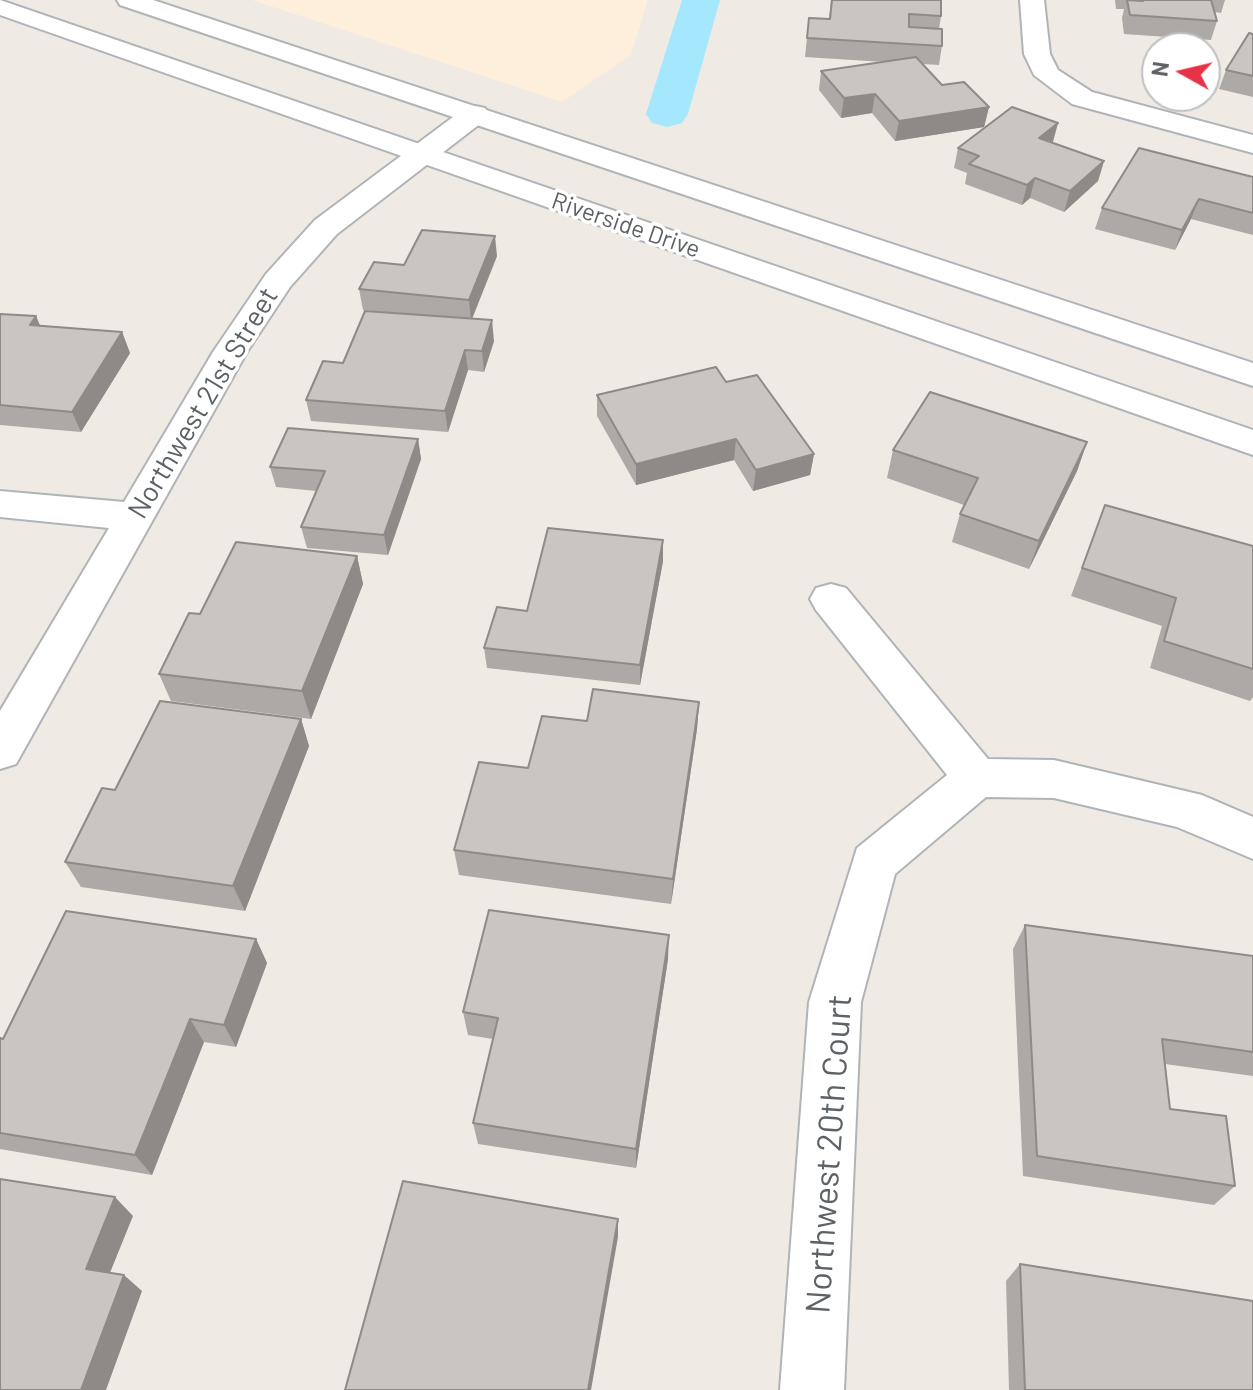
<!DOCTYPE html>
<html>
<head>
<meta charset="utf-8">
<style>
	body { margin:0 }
	#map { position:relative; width:1253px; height:1390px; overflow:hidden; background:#efeae4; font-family:Barlow,sans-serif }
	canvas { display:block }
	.north { position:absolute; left:1141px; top:32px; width:80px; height:80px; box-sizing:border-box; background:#fff; border:2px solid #bec0c1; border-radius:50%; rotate:278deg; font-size:22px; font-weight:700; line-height:32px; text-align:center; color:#5c6265 }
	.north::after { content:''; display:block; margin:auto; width:28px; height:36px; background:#e73247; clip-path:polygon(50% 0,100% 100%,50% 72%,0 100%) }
</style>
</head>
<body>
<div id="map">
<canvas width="1253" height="1390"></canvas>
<div class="north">N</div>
</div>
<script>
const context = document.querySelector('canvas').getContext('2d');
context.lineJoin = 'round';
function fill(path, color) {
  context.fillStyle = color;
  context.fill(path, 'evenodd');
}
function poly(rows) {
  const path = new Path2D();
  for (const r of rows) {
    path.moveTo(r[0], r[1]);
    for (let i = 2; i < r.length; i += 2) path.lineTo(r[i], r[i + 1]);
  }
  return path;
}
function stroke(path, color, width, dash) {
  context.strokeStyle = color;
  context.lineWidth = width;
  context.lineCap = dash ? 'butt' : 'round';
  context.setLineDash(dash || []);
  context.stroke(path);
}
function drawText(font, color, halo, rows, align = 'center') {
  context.font = font + ' Barlow,sans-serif';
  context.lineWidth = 7;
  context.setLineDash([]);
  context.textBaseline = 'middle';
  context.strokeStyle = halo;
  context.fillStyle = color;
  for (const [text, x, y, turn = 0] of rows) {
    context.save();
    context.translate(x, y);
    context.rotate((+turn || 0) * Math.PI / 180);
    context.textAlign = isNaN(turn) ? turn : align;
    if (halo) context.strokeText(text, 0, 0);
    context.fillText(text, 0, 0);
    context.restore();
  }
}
const commercial = poly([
	[252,0,648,0,631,55,562,102]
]);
const canal = poly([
	[682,0,720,0,688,114,682,123,667,127,652,123,646,114,682,0]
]);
const minor = poly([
	[1020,0,1044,0,1050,54,1058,70,1092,92,1253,135,1253,153,1072,104,1034,75,1024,54,1020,0],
	[475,106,485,108,489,114,485,120,337,234,290,287,247,352,16,764,0,769,0,711,109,528,0,517,0,491,124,502,213,352,266,274,315,220,465,108,475,106],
	[831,584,846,588,988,759,1054,760,1202,795,1253,817,1253,859,1177,827,1054,798,986,797,895,874,861,1002,844,1390,780,1390,809,1002,857,848,947,775,816,610,810,599,816,588,831,584]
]);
const tertiary = poly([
	[0,0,1253,430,1253,455,0,15,0,0],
	[117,0,153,0,1253,363,1253,386,120,5,117,0]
]);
const wall = poly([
	[831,0,941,16,939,29,942,46,939,65,923,64,942,85,989,107,984,127,895,141,872,113,841,118,819,90,821,71,884,62,805,57,809,18,829,19],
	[1115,0,1225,0,1221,13,1215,12,1217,21,1211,40,1124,34,1122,18,1124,9,1116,9],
	[1253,34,1253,97,1219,89,1226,70],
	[1052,143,1104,161,1098,181,1064,212,1030,198,1022,205,965,184,967,173,954,168,958,148],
	[1253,177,1253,235,1191,219,1175,250,1095,229,1102,208],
	[497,256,472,319,494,341,484,372,468,370,448,432,311,421,306,400,397,313,363,310,359,289,404,265],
	[0,314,36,316,40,326,122,332,130,353,81,432,0,425],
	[726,382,814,454,810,475,753,491,734,460,636,485,597,416,597,395],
	[418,439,421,459,388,555,307,548,301,527,316,491,276,487,270,467],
	[1087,442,1077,471,1029,569,952,542,960,514,964,505,887,478,893,450],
	[1105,505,1253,546,1253,697,1250,701,1150,668,1162,626,1071,596],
	[357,556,363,584,311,719,171,701,159,674,200,614],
	[663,561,640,685,487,668,484,648,527,611],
	[699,702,697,729,671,904,459,875,454,850,528,768,587,721],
	[301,719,309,746,245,911,81,887,65,862,115,790],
	[1025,925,1253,956,1253,1076,1165,1064,1170,1109,1235,1186,1214,1205,1023,1176,1013,949],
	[256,939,267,963,236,1047,204,1042,152,1175,0,1149,0,1038,3,1039],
	[668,959,636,1168,478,1144,473,1123,493,1039,468,1035,463,1012],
	[1020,1264,1253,1390,1009,1390,1006,1281]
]);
const shadedWall = poly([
	[875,94,872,113,841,118,844,98],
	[989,107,984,127,895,141,899,121],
	[1058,123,1053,142,1039,138],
	[1104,161,1098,181,1064,212,1070,191],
	[1035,178,1030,198,1022,205,1027,185],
	[1199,199,1191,219,1175,250,1182,230],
	[495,236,497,256,471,321,469,300],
	[36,316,45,337,30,325],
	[492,320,494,341,484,372,482,351],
	[122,332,130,353,81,432,72,412],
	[465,350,468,370,448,432,445,411],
	[418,439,421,459,388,555,384,535],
	[736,439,734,460,636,485,636,464],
	[1087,442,1077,471,1029,569,1039,541],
	[814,454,810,475,753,491,756,470],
	[663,540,663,561,640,685,640,665],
	[357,556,363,584,311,719,302,691],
	[699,702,697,729,671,904,673,879],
	[301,719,309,746,245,911,233,886],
	[669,935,668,959,636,1168,636,1149],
	[256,939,267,963,236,1047,224,1025],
	[190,1019,204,1042,152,1175,135,1155],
	[115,1197,133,1216,105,1285,86,1269],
	[618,1219,618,1237,591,1390,588,1390],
	[124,1275,142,1291,106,1390,81,1390]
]);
const building = poly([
	[832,0,941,0,941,16,909,14,909,27,942,29,942,46,807,38,809,18,830,19,832,0],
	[1127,0,1143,1,1143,0,1211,0,1217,21,1130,15,1127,0],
	[1249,33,1253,34,1253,76,1226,70,1249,33],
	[916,57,942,85,964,82,989,107,899,121,875,94,844,98,821,71,916,57],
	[1012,107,1058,123,1039,138,1104,161,1070,191,1035,178,1027,185,969,164,979,156,958,148,1012,107],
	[1139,148,1253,177,1253,213,1199,199,1182,230,1102,208,1139,148],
	[422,230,495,236,469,300,359,289,374,262,404,265,422,230],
	[365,311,492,320,482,351,465,350,445,411,306,400,323,361,343,363,365,311],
	[0,314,36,316,30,325,122,332,72,412,0,405,0,314],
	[716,367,726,382,757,375,814,454,756,470,736,439,636,464,597,395,716,367],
	[930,392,1087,442,1039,541,960,514,978,478,893,450,930,392],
	[288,428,418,439,384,535,301,527,325,471,270,467,288,428],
	[1105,505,1253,546,1253,669,1164,641,1176,598,1082,568,1105,505],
	[548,528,663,540,640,665,484,648,497,607,527,611,548,528],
	[236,542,357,556,302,691,159,674,189,613,200,614,236,542],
	[593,689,699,702,673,879,454,850,479,762,528,768,542,716,587,721,593,689],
	[160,701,301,719,233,886,65,862,102,788,115,790,160,701],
	[489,910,669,935,636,1149,473,1123,498,1018,463,1012,489,910],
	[66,911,256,939,224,1025,190,1019,135,1155,0,1133,0,1038,3,1039,66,911],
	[1025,925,1253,956,1253,1052,1162,1039,1170,1109,1226,1116,1235,1186,1037,1156,1025,925],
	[0,1179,115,1197,86,1269,124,1275,81,1390,0,1390,0,1179],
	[403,1181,618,1219,588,1390,345,1390,403,1181],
	[1020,1264,1253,1301,1253,1390,1025,1390,1020,1264]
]);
const farStreetnames = [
	["Riverside Drive",626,225,19]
];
const streetNames = [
	["Northwest 21st Street",203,403,-59]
];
const nearStreetnames = [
	["Northwest 20th Court",829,1154,-86]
];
fill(commercial, '#fdefdb');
fill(canal, '#a5e8fe');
stroke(minor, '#b0b4b7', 4);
stroke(tertiary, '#b0b4b7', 4);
fill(minor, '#fff');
fill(tertiary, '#fff');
fill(wall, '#ada9a6');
fill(shadedWall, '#8d8a87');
fill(building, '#c9c5c1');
stroke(building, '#8d8a87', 2);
drawText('24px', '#5c6265', '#fff', farStreetnames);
drawText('28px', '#5c6265', '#fff', streetNames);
drawText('34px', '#5c6265', '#fff', nearStreetnames);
</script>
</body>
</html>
